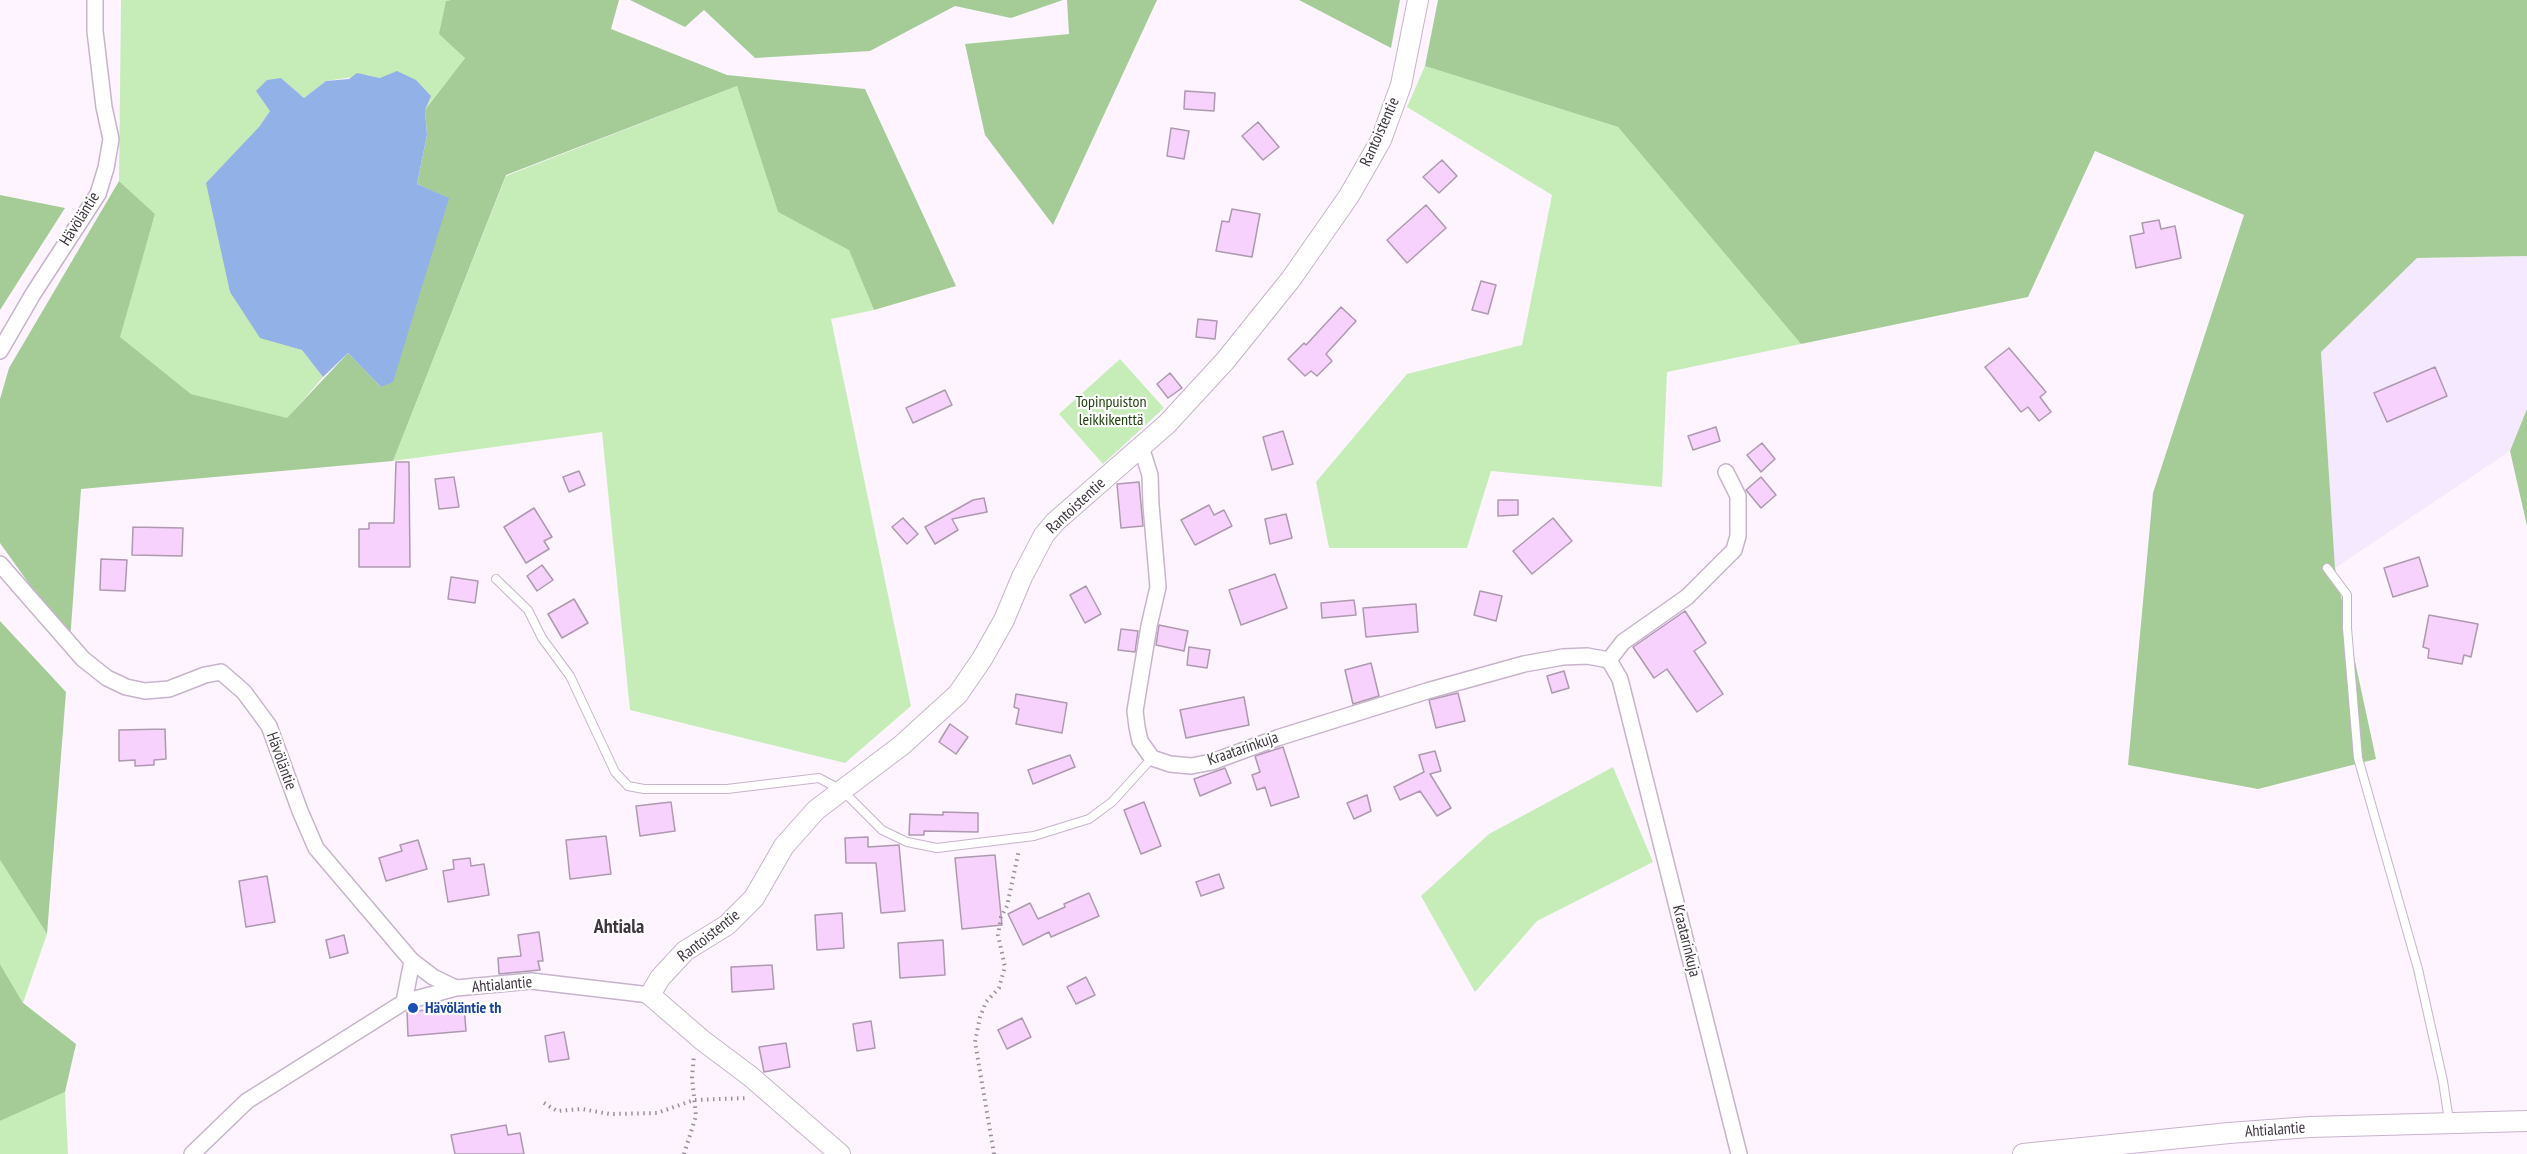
<!DOCTYPE html>
<html>
<head>
<meta charset="utf-8">
<style>
	body { margin:0 }
	canvas { display:block; background:#fdf4ff }
</style>
</head>
<body>
<canvas width="2527" height="1154"></canvas>
<script>
const context = document.querySelector('canvas').getContext('2d');
context.lineJoin = 'round';
function fill(path, color) {
  context.fillStyle = color;
  context.fill(path, 'evenodd');
}
function poly(rows) {
  const path = new Path2D();
  for (const r of rows) {
    path.moveTo(r[0], r[1]);
    for (let i = 2; i < r.length; i += 2) path.lineTo(r[i], r[i + 1]);
  }
  return path;
}
function stroke(path, color, width, dash) {
  context.strokeStyle = color;
  context.lineWidth = width;
  context.lineCap = dash ? 'butt' : 'round';
  context.setLineDash(dash || []);
  context.stroke(path);
}
function drawText(font, color, halo, rows, align = 'center') {
  context.font = font + ' "PT Sans Narrow",sans-serif';
  context.lineWidth = 4.5;
  context.setLineDash([]);
  context.textBaseline = 'middle';
  context.strokeStyle = halo;
  context.fillStyle = color;
  for (const [text, x, y, turn = 0] of rows) {
    context.save();
    context.translate(x, y);
    context.rotate((+turn || 0) * Math.PI / 180);
    context.textAlign = isNaN(turn) ? turn : align;
    if (halo) context.strokeText(text, 0, 0);
    context.fillText(text, 0, 0);
    context.restore();
  }
}
const industrial = poly([
	[2527,256,2527,409,2510,451,2335,568,2321,352,2417,258]
]);
const green = poly([
	[121,0,451,0,446,1,465,58,425,110,380,78,367,75,326,81,304,98,281,78,270,111,259,127,260,337,302,350,323,377,287,419,191,394,119,337,155,214,119,181],
	[1425,66,1618,127,1801,344,1667,372,1662,487,1491,471,1467,548,1329,548,1316,482,1407,374,1522,345,1552,195,1407,107],
	[737,86,778,212,849,249,874,310,831,319,911,706,845,763,630,710,602,432,393,461,506,176],
	[1120,359,1164,408,1103,464,1059,414],
	[1613,767,1653,862,1537,921,1475,992,1421,896,1489,834],
	[0,860,47,934,23,1003,0,964],
	[65,1092,68,1154,0,1154,0,1121]
]);
const forest = poly([
	[451,0,619,0,611,29,727,75,865,89,956,286,874,310,849,250,778,212,737,86,506,175,393,461,81,489,70,641,0,543,0,399,9,368,119,181,155,214,120,337,191,394,287,418,348,353,381,387,448,198,417,184,427,135,425,110,465,58,439,34,446,1],
	[630,0,1063,0,1011,18,955,6,870,51,755,58,704,10,685,27],
	[1067,0,1157,0,1053,225,985,135,965,44,1069,34],
	[1299,0,1400,0,1391,48],
	[1438,0,2527,0,2527,256,2417,258,2321,352,2335,568,2376,759,2258,789,2128,765,2153,493,2244,215,2095,151,2028,297,1801,344,1618,127,1425,66],
	[0,195,65,208,0,310],
	[2527,409,2527,526,2510,451],
	[0,621,66,692,47,934,0,860],
	[0,964,23,1003,76,1044,65,1092,0,1121]
]);
const water = poly([
	[397,71,416,80,431,96,425,110,427,135,417,184,449,198,393,382,381,387,348,353,323,377,302,350,260,338,230,292,206,183,259,127,270,111,256,91,267,80,281,78,304,98,326,81,349,79,357,73,380,78]
]);
const building = poly([
	[1185,91,1215,93,1214,111,1184,109,1185,91],
	[1258,122,1279,147,1263,160,1242,136,1258,122],
	[1171,128,1189,131,1184,159,1167,156,1171,128],
	[1442,160,1457,176,1439,193,1423,177,1442,160],
	[1426,205,1446,228,1407,263,1387,240,1426,205],
	[1232,209,1260,214,1252,257,1216,251,1222,221,1229,222,1232,209],
	[2159,220,2161,229,2175,226,2181,258,2136,268,2130,236,2144,233,2142,223,2159,220],
	[1481,281,1496,285,1488,314,1472,310,1481,281],
	[1341,307,1356,321,1326,354,1332,361,1317,376,1311,371,1305,376,1288,359,1304,343,1306,345,1341,307],
	[1198,319,1217,321,1215,339,1196,337,1198,319],
	[2009,348,2046,392,2040,397,2051,412,2039,421,2028,407,2021,412,1985,367,2009,348],
	[2435,367,2447,396,2387,422,2374,393,2435,367],
	[1170,373,1182,388,1168,398,1157,384,1170,373],
	[945,390,952,405,913,423,906,408,945,390],
	[1716,427,1720,441,1693,450,1688,436,1716,427],
	[1283,431,1293,464,1272,470,1263,437,1283,431],
	[1762,443,1775,459,1761,472,1747,455,1762,443],
	[396,462,409,462,410,567,359,567,359,529,369,529,369,523,394,523,396,462],
	[579,471,585,485,569,492,563,477,579,471],
	[454,477,459,507,439,509,435,479,454,477],
	[1761,477,1776,495,1761,508,1746,490,1761,477],
	[1139,482,1143,526,1121,528,1117,484,1139,482],
	[984,498,987,512,952,519,958,530,935,544,925,527,973,500,984,498],
	[1498,500,1518,500,1518,515,1498,516,1498,500],
	[1209,505,1214,515,1224,510,1232,526,1195,545,1181,520,1209,505],
	[534,508,552,537,544,541,549,549,526,563,504,527,534,508],
	[1286,514,1292,538,1270,544,1265,519,1286,514],
	[903,518,918,534,907,544,892,527,903,518],
	[1553,518,1572,541,1532,574,1513,551,1553,518],
	[133,527,183,528,182,556,132,555,133,527],
	[2419,557,2428,586,2393,597,2384,568,2419,557],
	[101,559,127,560,125,591,100,590,101,559],
	[542,565,553,580,537,591,527,576,542,565],
	[1275,574,1287,608,1241,625,1229,590,1275,574],
	[451,577,478,581,475,603,448,599,451,577],
	[1086,586,1101,614,1085,623,1070,595,1086,586],
	[1480,591,1502,596,1496,621,1474,615,1480,591],
	[574,599,588,623,562,638,548,614,574,599],
	[1354,600,1356,615,1322,618,1321,603,1354,600],
	[1416,604,1418,632,1366,637,1363,608,1416,604],
	[1685,611,1706,643,1694,651,1723,694,1697,712,1667,669,1654,678,1633,647,1685,611],
	[2429,615,2478,624,2471,657,2464,655,2462,664,2428,658,2429,649,2423,647,2429,615],
	[1159,625,1188,631,1184,651,1156,645,1159,625],
	[1121,629,1138,631,1135,652,1118,650,1121,629],
	[1189,647,1210,650,1207,668,1187,665,1189,647],
	[1371,663,1379,696,1353,704,1345,670,1371,663],
	[1564,671,1569,688,1552,693,1547,676,1564,671],
	[1458,693,1465,721,1436,728,1429,700,1458,693],
	[1016,694,1067,703,1062,733,1016,724,1019,709,1014,707,1016,694],
	[1244,697,1249,725,1186,738,1180,710,1244,697],
	[950,724,968,737,956,754,939,742,950,724],
	[165,729,166,759,154,760,154,765,135,766,135,760,119,761,119,730,165,729],
	[1283,747,1299,797,1271,806,1265,787,1257,790,1252,775,1260,772,1255,756,1283,747],
	[1435,751,1441,771,1430,774,1451,808,1437,816,1420,791,1400,800,1394,787,1424,772,1419,755,1435,751],
	[1070,755,1075,767,1033,784,1028,770,1070,755],
	[1225,768,1231,783,1200,796,1194,779,1225,768],
	[1367,795,1371,811,1354,819,1347,803,1367,795],
	[671,802,675,831,640,836,636,806,671,802],
	[1144,802,1161,846,1141,854,1124,810,1144,802],
	[943,812,978,813,978,832,924,831,924,835,909,835,910,814,943,815,943,812],
	[606,836,611,874,570,879,566,840,606,836],
	[868,837,868,847,899,845,905,911,881,913,876,863,846,863,845,838,868,837],
	[418,840,427,869,386,881,379,858,402,851,400,845,418,840],
	[995,855,1002,925,962,929,955,858,995,855],
	[470,858,471,866,484,864,489,895,448,902,443,871,454,869,453,860,470,858],
	[1219,874,1224,888,1201,896,1196,882,1219,874],
	[267,876,275,922,246,927,239,881,267,876],
	[1089,893,1099,916,1051,937,1049,932,1023,945,1008,914,1030,903,1038,919,1065,907,1064,904,1089,893],
	[842,913,844,948,817,950,815,915,842,913],
	[539,932,543,961,538,961,540,970,499,974,498,958,521,956,518,935,539,932],
	[344,935,348,953,330,958,326,940,344,935],
	[943,940,945,975,900,978,898,943,943,940],
	[772,965,774,989,732,992,731,967,772,965],
	[1086,977,1095,995,1076,1004,1067,987,1086,977],
	[464,1006,466,1031,408,1036,407,1012,464,1006],
	[1022,1018,1031,1037,1007,1049,998,1030,1022,1018],
	[871,1021,875,1048,857,1051,853,1024,871,1021],
	[564,1032,569,1059,549,1062,545,1036,564,1032],
	[786,1043,790,1067,764,1072,759,1047,786,1043],
	[506,1125,508,1135,520,1133,524,1154,455,1154,451,1135,506,1125]
]);
const path = poly([
	[544,1103,557,1111,582,1109,610,1114,657,1113,694,1100,748,1098],
	[684,1154,696,1116,692,1078,694,1055],
	[994,1154,975,1042,980,1017,986,1002,999,988,1005,967,998,935,1001,917,1007,906,1019,850]
]);
const service = poly([
	[2327,568,2347,595,2347,628,2358,758,2418,969,2443,1081,2449,1121],
	[496,579,528,610,542,638,570,676,615,772,628,786,644,789,727,789,819,778,843,791,882,830,907,842,937,848,1034,836,1089,819,1112,802,1152,758]
]);
const minor = poly([
	[0,351,33,294,98,194,106,168,111,139,104,107,95,31,95,0],
	[1141,447,1150,475,1151,505,1158,587,1149,626,1135,711,1137,727,1140,741,1152,758,1170,764,1191,766,1212,762,1277,738,1427,691,1524,664,1563,657,1587,656,1609,660,1623,642,1687,597,1734,550,1738,536,1738,496,1726,472],
	[0,564,83,659,107,678,126,687,145,691,169,689,205,675,221,672,244,692,269,726,300,811,316,848,412,961,433,977,456,988],
	[1609,660,1620,679,1739,1154],
	[404,1002,412,961],
	[192,1154,247,1101,404,1002,456,988,531,981,650,995]
]);
const tertiary = poly([
	[840,1154,750,1076,702,1040,650,995,660,978,685,951,727,925,754,898,784,846,816,810,902,745,958,694,982,659,1004,620,1022,577,1044,535,1055,522,1167,424,1225,361,1291,279,1349,196,1381,140,1401,85,1418,0],
	[2023,1154,2229,1133,2310,1127,2527,1121]
]);
const markers = [
	[413,1008,6,"#1a4fb4"]
];
const streetNames = [
	["Rantoistentie",1380,132,-66],
	["Hävöläntie",80,219,-58],
	["Rantoistentie",1076,506,-43],
	["Kraatarinkuja",1243,749,-19],
	["Hävöläntie",281,761,70],
	["Rantoistentie",709,936,-38],
	["Kraatarinkuja",1686,941,76],
	["Ahtialantie",502,985,-5],
	["Ahtialantie",2275,1130,-4]
];
const parkNames = [
	["Topinpuiston",1111,402],
	["leikkikenttä",1111,420]
];
const transitNames = [
	["Hävöläntie th",425,1008]
];
const quarterNames = [
	["Ahtiala",619,927]
];
fill(industrial, '#f4e9fe');
fill(green, '#c6edb8');
fill(forest, '#a5cc97');
fill(water, '#92b1e6');
fill(building, '#f6d2fc');
stroke(building, '#ae99b1', 1.5);
stroke(service, '#c8b3cd', 10);
stroke(minor, '#c8b3cd', 18);
stroke(tertiary, '#c8b3cd', 22);
stroke(path, '#99909b', 4, [1.5, 4.5]);
stroke(service, '#fff', 8);
stroke(minor, '#fff', 15);
stroke(tertiary, '#fff', 20);
for (const [x, y, r, color] of markers) {
  const dot = new Path2D();
  dot.arc(x, y, r, 0, 2 * Math.PI);
  context.fillStyle = color;
  context.fill(dot);
  stroke(dot, '#fff', 2);
}
drawText('16px', '#3e353f', '#fff', streetNames);
drawText('16px', '#1e430c', '#fff', parkNames);
drawText('bold 16px', '#164399', '#fff', transitNames, 'left');
drawText('bold 20px', '#3e353f', '#fff', quarterNames);
</script>
</body>
</html>
